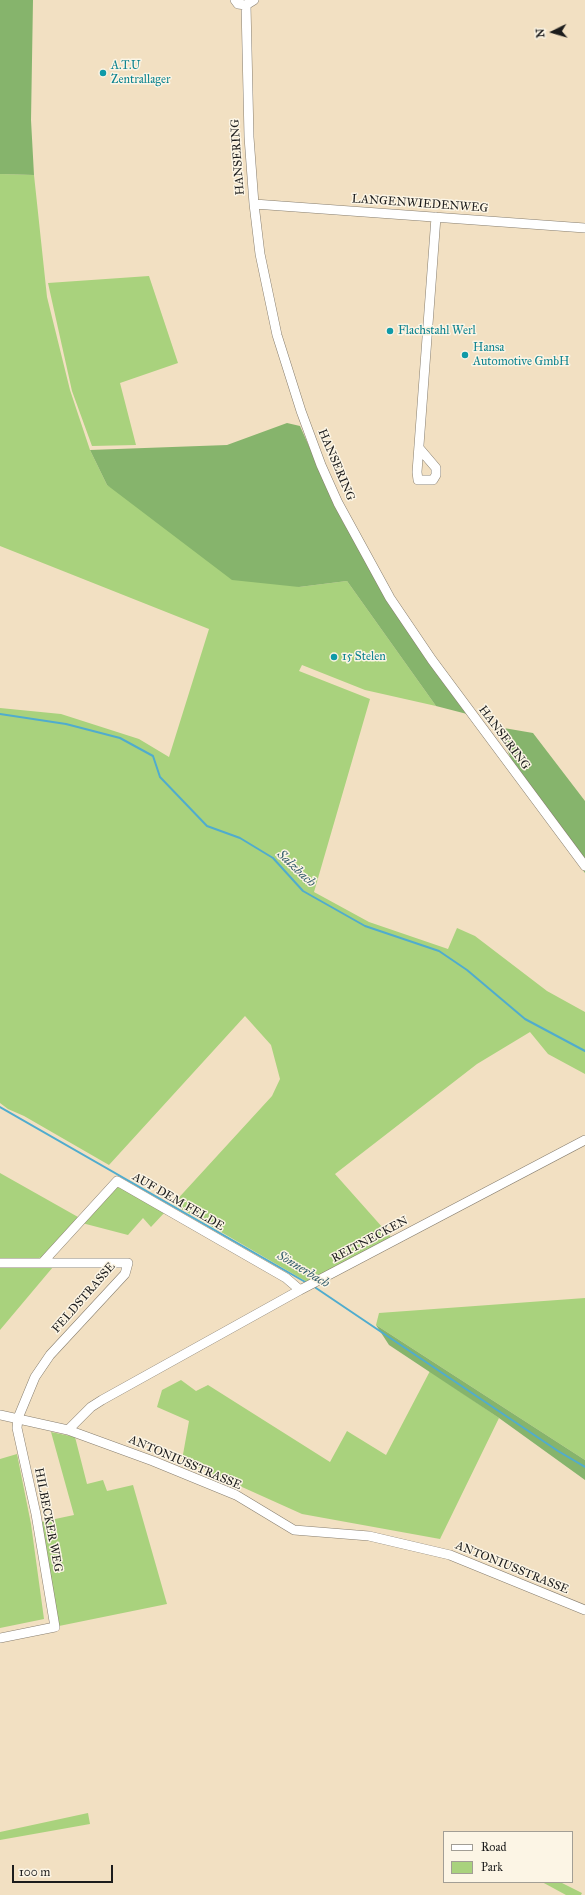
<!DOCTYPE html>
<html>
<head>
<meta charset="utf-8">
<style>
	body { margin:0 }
	#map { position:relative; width:585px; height:1895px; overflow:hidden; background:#f2e0c2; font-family:"IM FELL Great Primer",serif }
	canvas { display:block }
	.legend { position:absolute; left:443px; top:1831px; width:130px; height:52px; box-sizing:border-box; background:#fcf5e5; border:1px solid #a29e95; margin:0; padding:5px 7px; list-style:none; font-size:12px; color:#1c1c1c }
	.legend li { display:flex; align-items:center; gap:8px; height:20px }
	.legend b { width:20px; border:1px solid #a29e95 }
	.north { position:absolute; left:533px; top:12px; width:40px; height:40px; -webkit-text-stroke:3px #fcf5e5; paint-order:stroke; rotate:265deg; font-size:11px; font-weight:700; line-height:16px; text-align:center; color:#1c1c1c }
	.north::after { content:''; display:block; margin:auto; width:14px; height:18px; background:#1c1c1c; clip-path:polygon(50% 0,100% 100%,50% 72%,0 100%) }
	.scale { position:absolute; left:12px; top:1865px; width:101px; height:18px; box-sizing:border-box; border:2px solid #1c1c1c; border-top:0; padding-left:5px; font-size:12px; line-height:14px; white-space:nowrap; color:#1c1c1c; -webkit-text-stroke:3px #fcf5e5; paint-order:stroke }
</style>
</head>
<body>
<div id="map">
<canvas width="585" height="1895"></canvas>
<ul class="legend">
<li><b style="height:5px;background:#fff"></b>Road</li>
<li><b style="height:11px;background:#a9d27d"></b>Park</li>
</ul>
<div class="north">N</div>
<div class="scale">100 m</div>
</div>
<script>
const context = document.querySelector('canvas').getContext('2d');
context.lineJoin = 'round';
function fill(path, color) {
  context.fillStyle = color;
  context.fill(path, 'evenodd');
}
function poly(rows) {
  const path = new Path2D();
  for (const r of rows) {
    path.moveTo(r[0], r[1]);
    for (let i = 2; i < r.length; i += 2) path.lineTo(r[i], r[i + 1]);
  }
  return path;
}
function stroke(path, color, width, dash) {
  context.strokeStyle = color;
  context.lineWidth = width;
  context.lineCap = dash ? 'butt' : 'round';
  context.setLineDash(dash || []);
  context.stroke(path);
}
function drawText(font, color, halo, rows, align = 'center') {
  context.font = font + ' "IM FELL Great Primer",serif';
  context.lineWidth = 3;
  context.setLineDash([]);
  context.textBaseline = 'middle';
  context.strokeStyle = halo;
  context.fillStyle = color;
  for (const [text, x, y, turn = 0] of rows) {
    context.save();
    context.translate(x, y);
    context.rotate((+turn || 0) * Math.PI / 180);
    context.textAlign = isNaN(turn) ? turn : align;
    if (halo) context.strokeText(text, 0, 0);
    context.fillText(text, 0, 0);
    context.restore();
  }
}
const green = poly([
	[0,174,34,175,47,297,70,390,90,450,107,485,299,587,347,581,436,706,365,690,302,665,299,671,370,699,314,892,369,922,448,949,457,928,475,936,547,991,585,1012,585,1074,548,1054,530,1032,477,1064,335,1174,391,1237,307,1282,173,1204,272,1096,280,1079,271,1045,245,1016,109,1165,24,1116,8,1109,0,1103,0,708,61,714,139,739,169,757,209,629,0,546],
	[149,276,178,363,120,383,136,445,92,446,72,391,48,283],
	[0,1173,78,1217,46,1256,35,1259,0,1260],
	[123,1187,165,1212,151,1227,143,1218,128,1235,82,1223,113,1188],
	[53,1267,0,1330,0,1268],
	[585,1298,585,1460,376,1325,379,1313],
	[430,1371,499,1418,440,1539,302,1514,182,1460,189,1421,157,1407,162,1390,181,1380,196,1391,208,1385,330,1462,347,1431,386,1455],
	[51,1432,75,1437,87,1484,103,1480,107,1491,133,1485,167,1604,59,1626,41,1522,74,1515],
	[17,1454,31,1524,44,1619,0,1628,0,1459],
	[88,1813,90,1824,0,1840,0,1832],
	[542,1882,560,1882,582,1893,581,1895,566,1895]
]);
const forest = poly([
	[0,0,33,0,31,120,34,175,0,174],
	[287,423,300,426,343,522,467,714,436,706,347,581,299,587,232,580,107,485,90,450,227,445],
	[498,727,533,733,585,801,585,873,524,791],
	[376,1325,585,1460,585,1480,499,1418,389,1345]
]);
const stream = poly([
	[0,714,66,724,120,738,153,756,160,777,207,826,240,838,273,858,303,891,365,926,439,951,467,970,525,1019,585,1051],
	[0,1107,307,1283],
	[313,1286,558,1451,585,1467]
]);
const minor = poly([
	[235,0,238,4,246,5,254,0],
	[246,5,249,137,254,204,260,254,277,335,301,411,321,465,338,503,390,598,432,660,585,866],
	[254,204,585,228],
	[419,448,436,468,436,475,433,480,418,480,417,472,436,217],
	[43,1262,117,1181,286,1278,300,1290],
	[0,1263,128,1263,125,1274,50,1355,35,1377,18,1418,17,1428,36,1514,55,1627,0,1638],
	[0,1415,68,1430,153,1461,236,1495,294,1530,369,1536,450,1555,585,1610],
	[68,1430,91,1407,102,1400,300,1290,585,1140]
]);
const markers = [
	[103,73,4,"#0f9aa8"],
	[390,331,4,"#0f9aa8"],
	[465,355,4,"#0f9aa8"],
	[334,657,4,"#0f9aa8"]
];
const cultureNames = [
	["A.T.U",111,66],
	["Zentrallager",111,80],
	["Flachstahl Werl",398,331],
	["Hansa",473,348],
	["Automotive GmbH",473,362],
	["15 Stelen",342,657]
];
const streetNames = [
	["HANSERING",238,157,-94],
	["LANGENWIEDENWEG",420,204,4],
	["HANSERING",336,465,67],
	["HANSERING",504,738,53],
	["AUF DEM FELDE",178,1202,30],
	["REITNECKEN",370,1240,-28],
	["FELDSTRASSE",84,1298,-49],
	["ANTONIUSSTRASSE",185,1463,23],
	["HILBECKER WEG",48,1520,79],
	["ANTONIUSSTRASSE",512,1568,22]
];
const waterNames = [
	["Salzbach",296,869,43],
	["Sönnerbach",303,1270,31]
];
fill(green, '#a9d27d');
fill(forest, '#86b46c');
stroke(stream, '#50acce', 2);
stroke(minor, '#877e6f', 10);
stroke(minor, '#fff', 9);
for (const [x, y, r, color] of markers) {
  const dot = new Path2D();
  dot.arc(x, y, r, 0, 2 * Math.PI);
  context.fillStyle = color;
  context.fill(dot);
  stroke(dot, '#fcf5e5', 1.5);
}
drawText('12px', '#0d838f', '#fcf5e5', cultureNames, 'left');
drawText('12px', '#1c1c1c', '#fcf5e5', streetNames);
drawText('italic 13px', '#335d6c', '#fcf5e5', waterNames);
</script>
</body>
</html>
